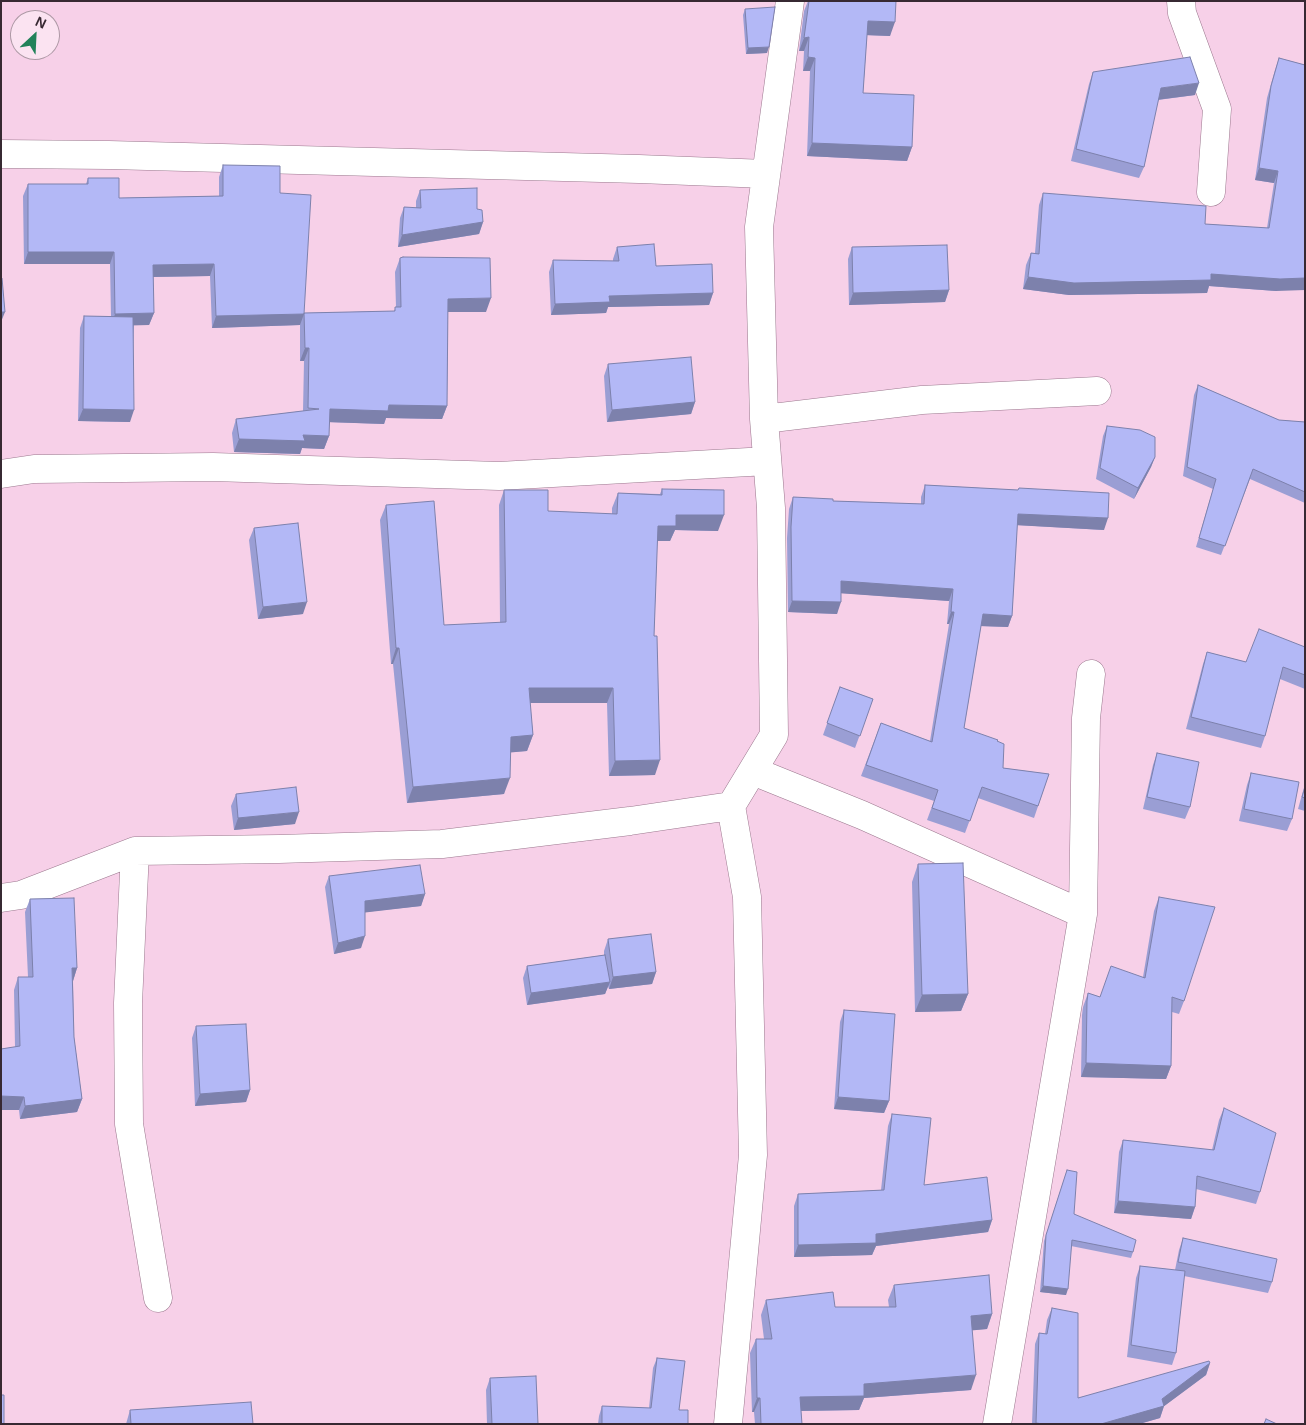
<!DOCTYPE html>
<html>
<head>
<meta charset="utf-8">
<style>
	body { margin:0 }
	#map { position:relative; width:1306px; height:1425px; overflow:hidden; background:#f7d0e8; font-family:Arial,sans-serif }
	canvas { display:block }
	.frame { position:absolute; inset:0; border:2px solid #372932; pointer-events:none }
	.north { position:absolute; left:10px; top:10px; width:50px; height:50px; box-sizing:border-box; background:#fbe3f1; border:1px solid #ad99a5; border-radius:50%; rotate:25deg; font-size:14px; font-weight:700; line-height:20px; text-align:center; color:#372932 }
	.north::after { content:''; display:block; margin:auto; width:18px; height:22px; background:#22825a; clip-path:polygon(50% 0,100% 100%,50% 72%,0 100%) }
</style>
</head>
<body>
<div id="map">
<canvas width="1306" height="1425"></canvas>
<div class="frame"></div>
<div class="north">N</div>
</div>
<script>
const context = document.querySelector('canvas').getContext('2d');
context.lineJoin = 'round';
function poly(rows) {
  const path = new Path2D();
  for (const r of rows) {
    path.moveTo(r[0], r[1]);
    for (let i = 2; i < r.length; i += 2) path.lineTo(r[i], r[i + 1]);
  }
  return path;
}
function stroke(path, color, width, dash) {
  context.strokeStyle = color;
  context.lineWidth = width;
  context.lineCap = dash ? 'butt' : 'round';
  context.setLineDash(dash || []);
  context.stroke(path);
}
function fill(path, color) {
  context.fillStyle = color;
  context.fill(path, 'evenodd');
}
const minor = poly([
	[1181,1,1182,13,1217,109,1211,192],
	[1,154,109,155,639,169,766,174],
	[764,419,922,400,1097,391],
	[1,474,34,469,213,467,499,476,767,461],
	[753,771,862,815,1083,914,997,1424],
	[135,851,128,1003,129,1124,158,1298],
	[1,898,21,895,135,851,279,849,442,844,630,821,731,806],
	[1083,914,1086,718,1091,674],
	[728,1424,753,1155,747,897,731,806,774,735,771,508,764,419,759,227,790,1]
]);
const wall = poly([
	[808,1,896,1,890,36,867,35,863,93,912,147,907,161,807,156,810,71,803,71,804,51,799,51,804,11],
	[745,9,767,53,746,54,743,15],
	[1279,58,1305,65,1276,291,1209,286,1207,293,1069,295,1023,289,1026,265,1031,253,1035,253,1039,205,1043,193,1205,224,1267,228,1274,183,1255,180,1267,98,1275,70],
	[1093,72,1195,95,1158,100,1144,167,1139,178,1071,161,1089,84],
	[223,165,280,193,304,313,394,311,396,307,395,272,400,258,486,312,448,312,447,406,442,419,386,418,384,424,329,422,329,436,324,449,302,448,300,454,234,452,232,433,236,419,303,411,304,361,300,361,300,325,212,328,210,276,153,277,154,313,149,325,134,325,130,422,78,421,80,328,84,316,111,316,110,264,24,264,23,196,28,184,86,184,88,178,119,198,219,196,219,177],
	[420,190,477,209,483,222,479,234,398,247,400,218,404,207,416,208,416,201],
	[617,247,713,293,709,305,608,307,606,313,551,315,549,272,553,260,613,261,613,259],
	[852,247,949,290,945,302,849,305,848,259],
	[608,364,695,402,691,414,607,422,604,376],
	[1198,385,1279,420,1305,422,1305,503,1250,479,1221,555,1196,547,1213,489,1183,476,1194,395],
	[1107,426,1155,457,1151,467,1134,499,1096,479,1103,436],
	[925,485,1018,490,1019,488,1104,530,1017,525,1012,616,1008,627,981,626,964,728,997,741,1003,768,1049,774,1034,818,978,798,965,833,927,820,934,801,861,776,881,723,930,741,949,624,947,624,949,601,841,593,837,614,788,612,787,538,789,509,793,497,833,501,921,504,921,497],
	[662,489,718,531,675,530,670,541,657,541,654,636,655,775,609,776,607,703,530,703,533,735,527,751,510,752,504,794,407,803,393,664,391,664,380,520,386,505,444,625,500,623,499,505,504,490,548,511,612,514,612,508,618,493,660,494],
	[254,528,303,614,258,619,249,540],
	[1305,647,1305,689,1280,679,1265,736,1261,748,1186,729,1203,664,1207,652,1246,662],
	[840,687,873,699,855,748,823,735],
	[1157,753,1190,807,1185,819,1143,809,1153,765],
	[1251,773,1292,819,1287,831,1239,821,1247,785],
	[1305,784,1305,811,1298,809],
	[236,794,295,824,234,830,231,806],
	[918,864,968,994,961,1011,915,1012,912,882],
	[329,876,425,894,421,906,365,912,361,948,334,954,325,887],
	[1159,897,1184,1001,1179,1014,1172,1012,1171,1066,1166,1079,1081,1077,1082,1015,1083,1007,1088,993,1100,997,1143,977,1154,911],
	[30,899,77,968,73,981,74,1037,82,1099,77,1112,20,1119,19,1110,1,1110,1,1049,15,1047,14,990,18,977,28,977,25,912],
	[608,939,656,972,652,984,609,989,608,986,605,994,527,1005,523,978,527,966,604,955,604,951],
	[844,1010,889,1101,884,1113,834,1109,840,1022],
	[196,1026,250,1090,246,1102,195,1106,192,1038],
	[1224,1108,1260,1192,1256,1204,1196,1189,1195,1207,1191,1219,1114,1213,1119,1152,1123,1140,1212,1150,1219,1120],
	[892,1114,924,1185,992,1220,988,1232,876,1246,872,1255,794,1257,794,1206,798,1194,881,1190,888,1126],
	[1067,1170,1074,1214,1133,1252,1131,1258,1071,1246,1066,1295,1040,1292,1044,1241],
	[1183,1238,1272,1282,1268,1293,1184,1276,1176,1353,1172,1365,1127,1357,1136,1278,1140,1266,1175,1270,1179,1250],
	[894,1285,992,1314,987,1329,972,1330,971,1390,864,1398,859,1410,801,1411,802,1424,755,1424,754,1412,752,1412,750,1353,756,1339,764,1339,761,1315,766,1300,835,1307,889,1307,888,1300],
	[1052,1308,1078,1398,1210,1363,1206,1375,1164,1406,1160,1418,1139,1424,1032,1424,1035,1344,1039,1333,1045,1334,1047,1320],
	[657,1358,679,1410,688,1424,598,1424,599,1416,602,1406,649,1408,653,1368],
	[490,1378,538,1424,487,1424,486,1390],
	[130,1410,253,1424,126,1424]
]);
const shadedWall = poly([
	[868,21,895,22,890,36,863,35],
	[809,37,804,51,799,51,804,38],
	[769,47,767,53,746,54,748,48],
	[808,57,815,58,810,71,803,71],
	[1199,83,1195,95,1156,100,1161,88],
	[812,143,912,147,907,161,807,156],
	[1259,168,1278,171,1274,183,1255,180],
	[483,222,479,234,398,247,402,235],
	[28,252,114,252,110,264,24,264],
	[214,264,210,276,149,277,153,265],
	[1211,274,1305,278,1305,290,1276,291,1209,286,1207,293,1069,295,1023,289,1028,277],
	[949,290,945,302,849,305,853,293],
	[713,293,709,305,608,307,606,313,551,315,555,304,609,296],
	[491,298,486,312,443,312,448,299],
	[1,312,5,312,1,322],
	[154,313,149,325,111,326,115,314],
	[304,314,300,325,212,328,216,316],
	[305,348,309,348,304,361,300,361],
	[695,402,691,414,607,422,612,410],
	[389,405,447,406,442,419,386,418,384,424,325,422,330,409],
	[83,409,134,410,130,422,78,421],
	[303,435,329,436,324,449,302,448,300,454,234,452,239,439],
	[1155,457,1151,467,1134,499,1138,488],
	[1018,514,1108,518,1104,530,1014,525],
	[676,515,724,515,718,531,675,530,670,541,652,541,658,526],
	[841,581,953,589,949,601,837,593],
	[792,601,841,602,837,614,788,612],
	[307,602,303,614,258,619,263,607],
	[951,612,954,612,949,624,947,624],
	[983,614,1012,616,1008,627,979,626],
	[396,648,399,648,393,664,391,664],
	[529,688,613,688,607,703,524,703],
	[533,735,527,751,505,753,511,737],
	[660,760,655,775,609,776,615,761],
	[510,778,504,794,407,803,413,787],
	[299,812,295,824,234,830,238,818],
	[425,894,421,906,361,913,365,901],
	[365,936,361,948,334,954,338,943],
	[72,968,77,968,73,981],
	[656,972,652,984,609,989,613,977],
	[610,982,605,994,527,1005,531,993],
	[968,994,961,1011,915,1012,922,995],
	[1086,1063,1171,1066,1166,1079,1081,1077],
	[250,1090,246,1102,195,1106,200,1094],
	[1,1096,24,1097,19,1110,1,1110],
	[838,1097,889,1101,884,1113,834,1109],
	[82,1099,77,1112,20,1119,25,1106],
	[1118,1201,1195,1207,1191,1219,1114,1213],
	[992,1220,988,1232,876,1246,872,1255,794,1257,798,1245,876,1234],
	[1043,1286,1068,1289,1066,1295,1040,1292],
	[992,1314,987,1329,966,1331,971,1316],
	[1210,1363,1206,1375,1163,1407,1164,1406,1160,1418,1139,1424,1101,1424,1162,1399],
	[976,1375,971,1390,864,1398,859,1410,795,1411,800,1397,864,1384],
	[757,1398,760,1398,754,1412,752,1412]
]);
const building = poly([
	[809,1,896,1,895,22,868,21,863,93,914,95,912,147,812,143,815,58,808,57,809,37,804,38,809,1],
	[775,7,769,47,748,48,745,9,775,7],
	[1190,57,1199,83,1161,88,1144,167,1076,149,1093,72,1190,57],
	[1279,58,1305,65,1305,278,1280,279,1211,274,1211,280,1074,283,1028,277,1031,253,1039,254,1043,193,1206,206,1205,224,1269,228,1278,171,1259,168,1271,86,1279,58],
	[223,165,280,166,280,193,311,195,304,314,216,316,214,264,153,265,154,313,115,314,114,252,28,252,28,184,88,184,88,178,119,178,119,198,223,196,223,165],
	[477,188,477,209,482,210,483,222,402,235,404,207,421,208,420,190,477,188],
	[654,244,656,266,712,264,713,293,609,296,610,302,555,304,553,260,619,261,617,247,654,244],
	[947,245,949,290,853,293,852,247,947,245],
	[403,257,490,258,491,298,448,299,447,406,389,405,388,411,330,409,329,436,303,435,305,441,239,439,236,419,319,409,308,408,309,348,305,348,304,313,395,311,395,307,401,307,400,258,403,257],
	[1,278,2,278,5,312,1,312,1,278],
	[84,316,133,317,134,410,83,409,84,316],
	[691,357,695,402,612,410,608,364,691,357],
	[1198,385,1279,420,1305,422,1305,492,1253,469,1225,546,1199,538,1216,479,1187,467,1198,385],
	[1107,426,1140,430,1155,437,1155,457,1138,488,1100,468,1107,426],
	[925,485,1018,490,1019,488,1109,493,1108,518,1018,514,1012,616,983,614,964,728,998,740,997,741,1004,744,1003,768,1049,774,1038,806,982,787,970,821,932,808,938,790,866,765,881,723,932,742,954,612,951,612,953,589,841,581,841,602,792,601,791,527,793,497,833,499,833,501,924,504,925,485],
	[662,489,724,490,724,515,676,515,676,526,658,526,654,636,657,636,660,760,615,761,613,688,529,688,533,735,511,737,510,778,413,787,399,648,396,648,386,505,434,501,444,625,506,622,504,490,548,490,548,511,617,514,618,493,662,495,662,489],
	[298,523,307,602,263,607,254,528,298,523],
	[1259,629,1305,647,1305,675,1283,667,1265,736,1191,717,1207,652,1246,662,1259,629],
	[840,687,873,699,860,736,827,723,840,687],
	[1157,753,1199,762,1190,807,1147,797,1157,753],
	[1251,773,1299,782,1292,819,1244,809,1251,773],
	[296,787,299,812,238,818,236,794,296,787],
	[1305,787,1305,798,1302,797,1305,787],
	[963,863,968,994,922,995,918,864,963,863],
	[420,865,425,894,365,901,365,936,338,943,329,876,420,865],
	[1159,897,1215,907,1184,1001,1172,997,1171,1066,1086,1063,1087,1001,1088,993,1100,997,1111,966,1145,978,1159,897],
	[74,898,77,968,72,968,74,1037,82,1099,25,1106,24,1097,1,1096,1,1049,20,1046,18,977,33,977,30,899,74,898],
	[651,934,656,972,613,977,608,939,651,934],
	[605,955,610,982,531,993,527,966,605,955],
	[844,1010,895,1014,889,1101,838,1097,844,1010],
	[246,1024,250,1090,200,1094,196,1026,246,1024],
	[1224,1108,1276,1133,1260,1192,1197,1176,1195,1207,1118,1201,1123,1140,1214,1150,1224,1108],
	[892,1114,931,1118,924,1185,987,1177,992,1220,876,1234,876,1243,798,1245,798,1194,884,1190,892,1114],
	[1067,1170,1077,1172,1074,1214,1136,1240,1133,1252,1072,1240,1068,1289,1043,1286,1046,1235,1067,1170],
	[1183,1238,1277,1259,1272,1282,1178,1262,1183,1238],
	[1140,1266,1185,1271,1176,1353,1131,1345,1140,1266],
	[989,1275,992,1314,971,1316,976,1375,864,1384,864,1396,800,1397,802,1424,761,1424,760,1398,757,1398,756,1339,772,1339,766,1300,833,1292,835,1307,896,1307,894,1285,989,1275],
	[1052,1308,1078,1313,1078,1398,1209,1361,1210,1363,1162,1399,1164,1406,1101,1424,1043,1424,1036,1423,1039,1333,1047,1334,1052,1308],
	[657,1358,685,1361,679,1410,688,1410,688,1424,602,1424,602,1406,651,1408,657,1358],
	[536,1376,538,1424,492,1424,490,1378,536,1376],
	[1,1395,4,1395,4,1424,1,1424,1,1395],
	[251,1402,253,1424,131,1424,130,1410,251,1402],
	[1266,1419,1277,1424,1264,1424,1266,1419]
]);
stroke(minor, '#9b788e', 29);
stroke(minor, '#fff', 28);
fill(wall, '#9a9ed4');
fill(shadedWall, '#7d81ac');
fill(building, '#b3b8f6');
stroke(building, '#7d81ac', 1);
</script>
</body>
</html>
